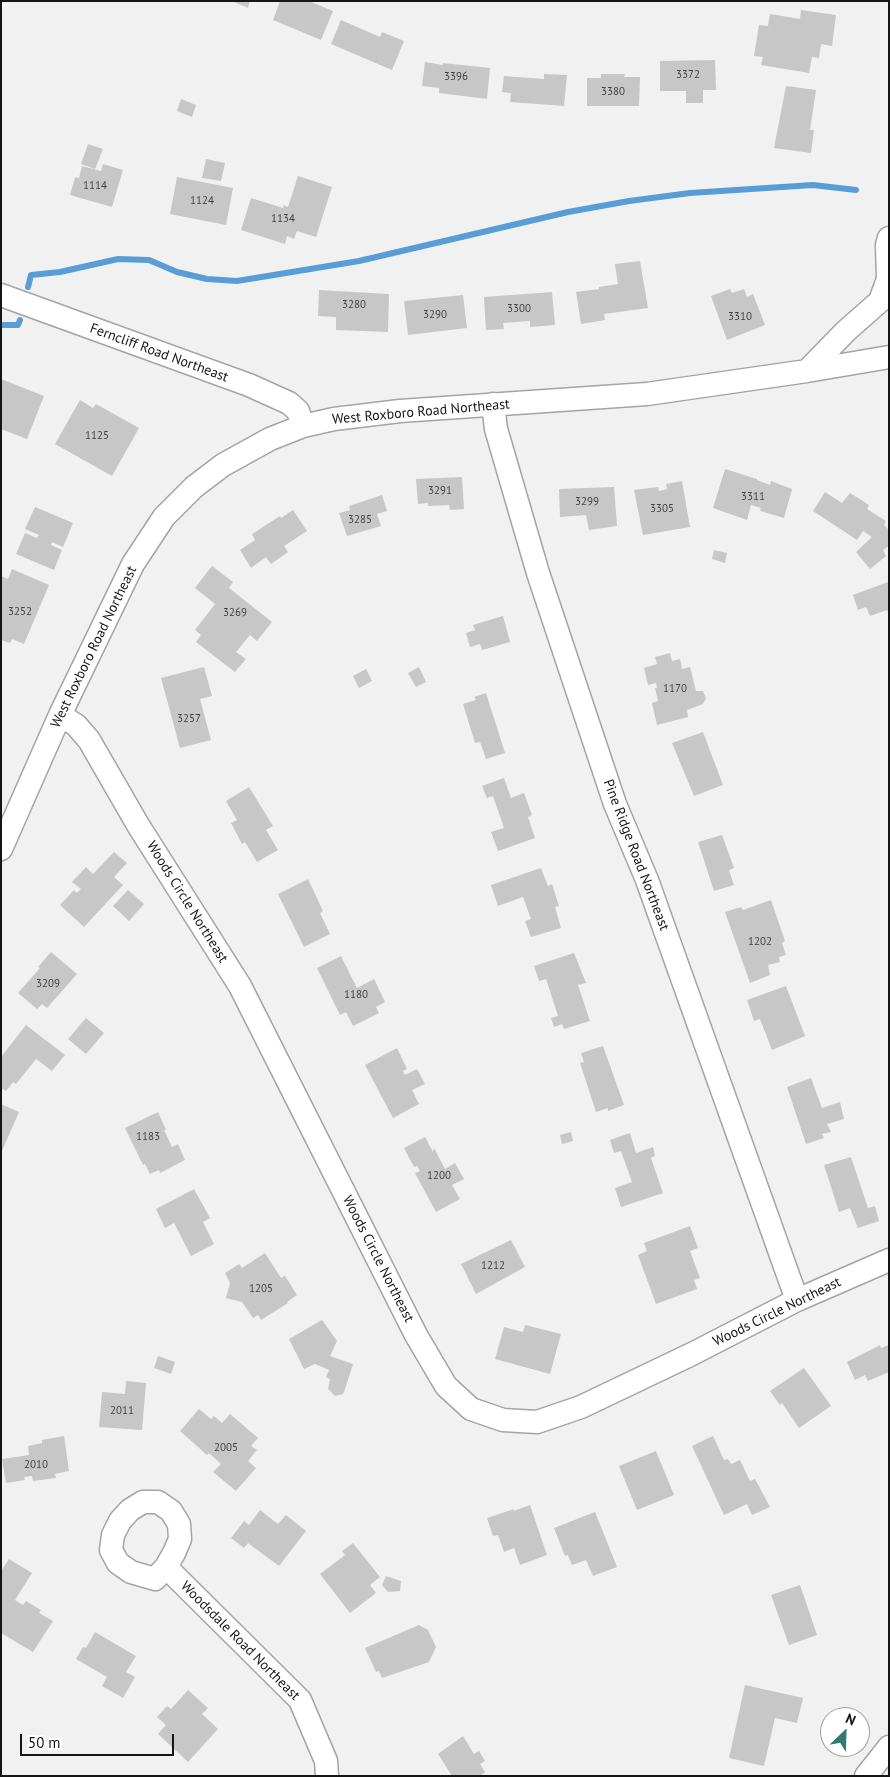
<!DOCTYPE html>
<html>
<head>
<meta charset="utf-8">
<style>
	body { margin:0 }
	#map { position:relative; width:890px; height:1777px; overflow:hidden; background:#f1f1f2; font-family:"PT Sans",sans-serif }
	canvas { display:block }
	.frame { position:absolute; inset:0; border:2px solid #151515; pointer-events:none }
	.north { position:absolute; left:820px; top:1707px; width:50px; height:50px; box-sizing:border-box; background:#fff; border:1px solid #a1a1a1; border-radius:50%; rotate:24deg; font-size:14px; font-weight:700; line-height:20px; text-align:center; color:#151515 }
	.north::after { content:''; display:block; margin:auto; width:18px; height:22px; background:#32796f; clip-path:polygon(50% 0,100% 100%,50% 72%,0 100%) }
	.scale { position:absolute; left:20px; top:1734px; width:154px; height:22px; box-sizing:border-box; border:2px solid #151515; border-top:0; padding-left:6px; font-size:15px; line-height:18px; white-space:nowrap; color:#151515; -webkit-text-stroke:4px #fff; paint-order:stroke }
</style>
</head>
<body>
<div id="map">
<canvas width="890" height="1777"></canvas>
<div class="frame"></div>
<div class="north">N</div>
<div class="scale">50 m</div>
</div>
<script>
const context = document.querySelector('canvas').getContext('2d');
context.lineJoin = 'round';
function poly(rows) {
  const path = new Path2D();
  for (const r of rows) {
    path.moveTo(r[0], r[1]);
    for (let i = 2; i < r.length; i += 2) path.lineTo(r[i], r[i + 1]);
  }
  return path;
}
function stroke(path, color, width, dash) {
  context.strokeStyle = color;
  context.lineWidth = width;
  context.lineCap = dash ? 'butt' : 'round';
  context.setLineDash(dash || []);
  context.stroke(path);
}
function fill(path, color) {
  context.fillStyle = color;
  context.fill(path, 'evenodd');
}
function drawText(font, color, halo, rows, align = 'center') {
  context.font = font + ' "PT Sans",sans-serif';
  context.lineWidth = 5;
  context.setLineDash([]);
  context.textBaseline = 'middle';
  context.strokeStyle = halo;
  context.fillStyle = color;
  for (const [text, x, y, turn = 0] of rows) {
    context.save();
    context.translate(x, y);
    context.rotate((+turn || 0) * Math.PI / 180);
    context.textAlign = isNaN(turn) ? turn : align;
    if (halo) context.strokeText(text, 0, 0);
    context.fillText(text, 0, 0);
    context.restore();
  }
}
const stream = poly([
	[28,287,31,275,60,272,118,259,149,260,177,272,207,279,237,281,359,261,568,212,629,201,690,193,782,187,813,185,856,190],
	[1,325,18,325,20,320]
]);
const building = poly([
	[232,1,250,1,248,8],
	[280,1,309,1,333,11,321,40,273,20],
	[801,10,836,15,832,46,821,44,819,58,812,57,809,73,761,65,763,57,754,56,759,25,768,26,770,14,800,19],
	[341,20,380,37,382,32,404,41,392,70,331,44],
	[715,60,716,90,703,90,703,103,686,103,686,91,660,91,660,61],
	[425,62,443,65,443,63,490,68,487,99,439,93,439,88,422,86],
	[544,74,567,75,564,106,510,102,511,93,502,92,504,76,544,79],
	[601,74,625,74,624,77,640,77,639,106,587,106,587,78,601,78],
	[786,86,816,90,810,130,814,130,811,153,774,148],
	[181,99,196,105,192,117,177,111],
	[88,144,103,149,95,169,81,164],
	[206,159,225,163,221,181,202,178],
	[103,164,123,170,112,207,70,195,75,177,79,178,82,166,101,171],
	[298,176,332,187,316,237,297,231,294,239,287,236,285,244,241,230,251,198,283,208,284,205,288,207],
	[177,177,233,188,226,225,170,214],
	[640,261,648,308,604,314,605,320,581,324,576,292,599,289,599,287,618,284,615,264],
	[730,289,732,293,744,289,747,297,753,294,765,325,727,340,711,296],
	[319,290,389,294,388,332,336,330,336,317,318,316],
	[552,292,555,325,530,327,530,321,503,323,504,329,486,330,484,297],
	[463,295,467,328,408,335,404,301],
	[1,379,44,396,27,439,1,429],
	[80,400,93,408,96,404,139,428,112,476,55,444],
	[725,469,757,479,757,480,770,485,771,481,792,489,784,518,760,511,761,508,751,505,747,520,713,508],
	[462,477,464,509,450,510,449,505,428,506,428,503,418,504,416,479],
	[682,481,690,527,643,535,634,490,658,487,659,491,667,489,666,484],
	[614,487,617,526,589,530,586,515,560,517,559,489],
	[825,492,842,503,850,493,869,505,867,509,886,521,884,525,889,530,889,546,883,550,886,556,870,569,856,552,872,537,863,531,857,540,813,511],
	[382,495,387,511,377,514,381,526,347,536,339,513,350,510,349,506],
	[35,507,73,523,63,547,52,542,51,545,62,550,54,570,16,554,25,533,37,538,39,535,25,529],
	[293,510,307,531,284,546,288,552,271,564,266,557,251,568,240,550,255,540,252,534,280,516,281,518],
	[714,550,727,553,725,563,712,559],
	[212,566,233,582,229,588,272,622,257,641,250,635,236,652,246,659,235,672,196,642,201,635,195,630,215,604,195,588],
	[12,569,49,585,24,644,12,639,10,643,1,640,1,576,8,579],
	[888,582,889,614,887,610,870,616,866,607,858,610,853,595],
	[503,616,510,642,482,650,480,644,470,647,466,633,475,630,473,625],
	[670,653,672,661,680,659,682,669,690,667,696,691,703,691,706,698,703,704,687,710,688,717,657,725,652,703,658,701,655,688,657,688,656,683,648,685,644,668,657,664,655,657],
	[204,667,212,696,200,699,211,740,180,748,161,678],
	[419,667,426,682,416,687,408,673],
	[366,669,372,681,359,688,353,676],
	[486,693,505,753,486,759,480,742,475,743,463,704,476,700,474,697],
	[703,732,723,785,694,796,672,743],
	[504,778,511,798,524,793,532,815,528,817,535,838,498,851,491,832,504,828,493,796,487,798,482,786],
	[249,787,273,826,266,830,278,850,257,862,245,842,242,844,231,823,237,820,226,801],
	[722,835,734,868,729,870,734,885,714,891,698,842],
	[114,852,127,863,114,877,123,885,84,927,60,905,74,890,77,893,81,889,72,882,86,867,93,874],
	[541,868,548,886,552,884,559,906,555,907,561,928,531,937,525,921,531,919,523,897,498,906,491,885],
	[308,879,323,911,320,913,330,934,304,947,278,894],
	[128,890,144,904,129,921,113,906],
	[771,900,785,941,782,943,786,955,779,957,780,962,768,965,770,975,750,983,725,912,741,907,743,910],
	[51,952,77,974,47,1008,42,1004,37,1009,18,993,40,968,38,967],
	[574,953,586,983,578,985,590,1021,564,1029,562,1024,554,1027,551,1018,558,1016,546,979,539,981,534,966],
	[341,956,357,988,374,979,385,1002,376,1007,379,1013,353,1026,346,1012,340,1015,317,968],
	[786,986,805,1036,772,1050,760,1019,754,1021,747,1000],
	[86,1018,104,1033,86,1054,68,1039],
	[26,1025,65,1055,52,1071,36,1059,16,1084,13,1082,6,1091,1,1088,1,1057],
	[603,1046,624,1105,608,1111,608,1108,596,1112,580,1063,584,1062,581,1053],
	[397,1048,407,1069,403,1071,405,1075,417,1069,425,1084,412,1090,419,1104,393,1118,365,1065],
	[811,1078,822,1108,840,1102,844,1119,827,1124,831,1132,822,1134,824,1138,806,1144,787,1087],
	[1,1104,19,1112,1,1153],
	[158,1112,166,1130,164,1130,172,1147,178,1144,185,1160,160,1173,159,1170,150,1174,145,1164,143,1165,125,1128],
	[571,1132,573,1141,562,1144,560,1135],
	[630,1133,636,1153,653,1147,655,1156,651,1158,663,1193,621,1207,615,1188,632,1182,621,1151,614,1153,610,1140],
	[425,1137,433,1152,434,1148,445,1169,455,1163,464,1179,452,1185,460,1199,436,1212,415,1173,420,1171,417,1166,414,1167,404,1148],
	[851,1157,868,1208,875,1206,879,1221,858,1228,850,1208,839,1212,824,1165],
	[194,1189,210,1218,203,1222,214,1244,191,1256,174,1223,165,1228,156,1209],
	[690,1226,698,1248,690,1251,700,1278,694,1280,697,1289,656,1304,638,1255,647,1251,644,1243],
	[511,1240,525,1267,476,1294,461,1264],
	[265,1253,281,1278,285,1276,297,1295,287,1302,288,1303,261,1320,258,1315,253,1318,242,1302,226,1298,230,1283,225,1273,239,1264,242,1268],
	[322,1320,337,1341,330,1356,353,1364,344,1392,343,1394,335,1396,328,1389,330,1379,326,1377,329,1370,315,1364,304,1369,289,1339],
	[525,1325,561,1334,550,1374,495,1359,504,1327,523,1332],
	[880,1345,881,1348,889,1345,889,1372,868,1381,865,1375,855,1380,847,1362],
	[158,1356,175,1362,171,1374,154,1368],
	[804,1368,831,1406,799,1428,782,1403,780,1405,770,1391],
	[126,1381,146,1383,142,1430,99,1427,102,1392,125,1394],
	[199,1409,211,1419,214,1416,222,1423,230,1414,258,1438,251,1446,257,1450,248,1461,256,1468,236,1491,213,1472,221,1464,209,1453,207,1455,180,1431],
	[64,1436,69,1471,55,1474,56,1478,33,1481,32,1476,24,1477,25,1480,6,1483,2,1459,29,1455,28,1446,42,1443,42,1440],
	[713,1436,724,1460,728,1459,731,1464,740,1460,750,1481,755,1479,770,1507,752,1515,747,1504,724,1515,692,1446],
	[656,1451,674,1495,637,1510,619,1466],
	[530,1505,547,1555,520,1565,514,1548,504,1552,498,1535,493,1536,487,1518,514,1509,514,1511],
	[260,1510,278,1524,286,1515,306,1531,279,1566,248,1543,244,1548,231,1538,244,1521,249,1525],
	[595,1512,617,1567,593,1576,586,1560,572,1565,568,1555,565,1556,554,1528],
	[353,1543,380,1577,370,1585,376,1593,350,1613,320,1574,345,1555,342,1551],
	[9,1559,32,1573,15,1600,23,1605,26,1601,41,1610,39,1613,53,1621,33,1652,1,1633,1,1571],
	[386,1576,401,1581,400,1591,388,1592,382,1585],
	[800,1585,817,1635,789,1645,771,1595],
	[419,1625,428,1630,436,1647,429,1662,382,1678,379,1671,376,1672,365,1648],
	[95,1632,136,1656,126,1672,135,1677,123,1698,102,1686,107,1677,76,1659,83,1647,86,1648],
	[745,1685,803,1698,797,1723,775,1718,764,1766,729,1758],
	[188,1690,208,1708,202,1714,218,1729,188,1762,158,1734,166,1725,157,1717,167,1706,171,1709],
	[463,1736,474,1754,479,1751,485,1761,480,1764,485,1772,480,1776,452,1776,438,1754]
]);
const street = poly([
	[1,295,249,385,289,403,298,411,303,426],
	[807,371,846,331,880,301,888,279,887,245,889,238],
	[493,404,496,429,538,573,615,804,647,880,797,1300],
	[60,715,76,725,89,740,138,825,240,986,416,1335,446,1386,471,1409,503,1420,537,1422,581,1407,692,1354,797,1300,889,1260],
	[1,849,60,715,133,564,164,517,194,487,223,465,270,439,303,426,334,419,400,411,647,394,807,371,889,357],
	[143,1502,158,1502,171,1511,179,1524,180,1539,174,1553,166,1567,155,1579,131,1572,118,1563,111,1550,113,1535,120,1521,130,1510,143,1502],
	[166,1567,300,1700,326,1761,327,1776],
	[866,1776,889,1747]
]);
const numberNames = [
	["3372",688,75],
	["3396",456,77],
	["3380",613,92],
	["1114",95,186],
	["1124",202,201],
	["1134",283,219],
	["3280",354,305],
	["3300",519,309],
	["3290",435,315],
	["3310",740,317],
	["1125",97,436],
	["3291",440,491],
	["3311",753,497],
	["3299",587,502],
	["3305",662,509],
	["3285",360,520],
	["3252",20,612],
	["3269",235,613],
	["1170",675,689],
	["3257",189,719],
	["1202",760,942],
	["3209",48,984],
	["1180",356,995],
	["1183",148,1137],
	["1200",439,1176],
	["1212",493,1266],
	["1205",261,1289],
	["2011",122,1411],
	["2005",226,1448],
	["2010",36,1465]
];
const streetNames = [
	["Ferncliff Road Northeast",159,353,20],
	["West Roxboro Road Northeast",421,412,-5],
	["West Roxboro Road Northeast",94,647,-64],
	["Pine Ridge Road Northeast",636,855,69],
	["Woods Circle Northeast",187,902,58],
	["Woods Circle Northeast",378,1259,63],
	["Woods Circle Northeast",777,1312,-26],
	["Woodsdale Road Northeast",240,1641,45]
];
stroke(stream, '#589dd5', 6);
fill(building, '#c7c7c7');
stroke(street, '#a4a4a5', 25);
stroke(street, '#fff', 22);
drawText('11px', '#424242', null, numberNames);
drawText('14px', '#151515', '#fff', streetNames);
</script>
</body>
</html>
